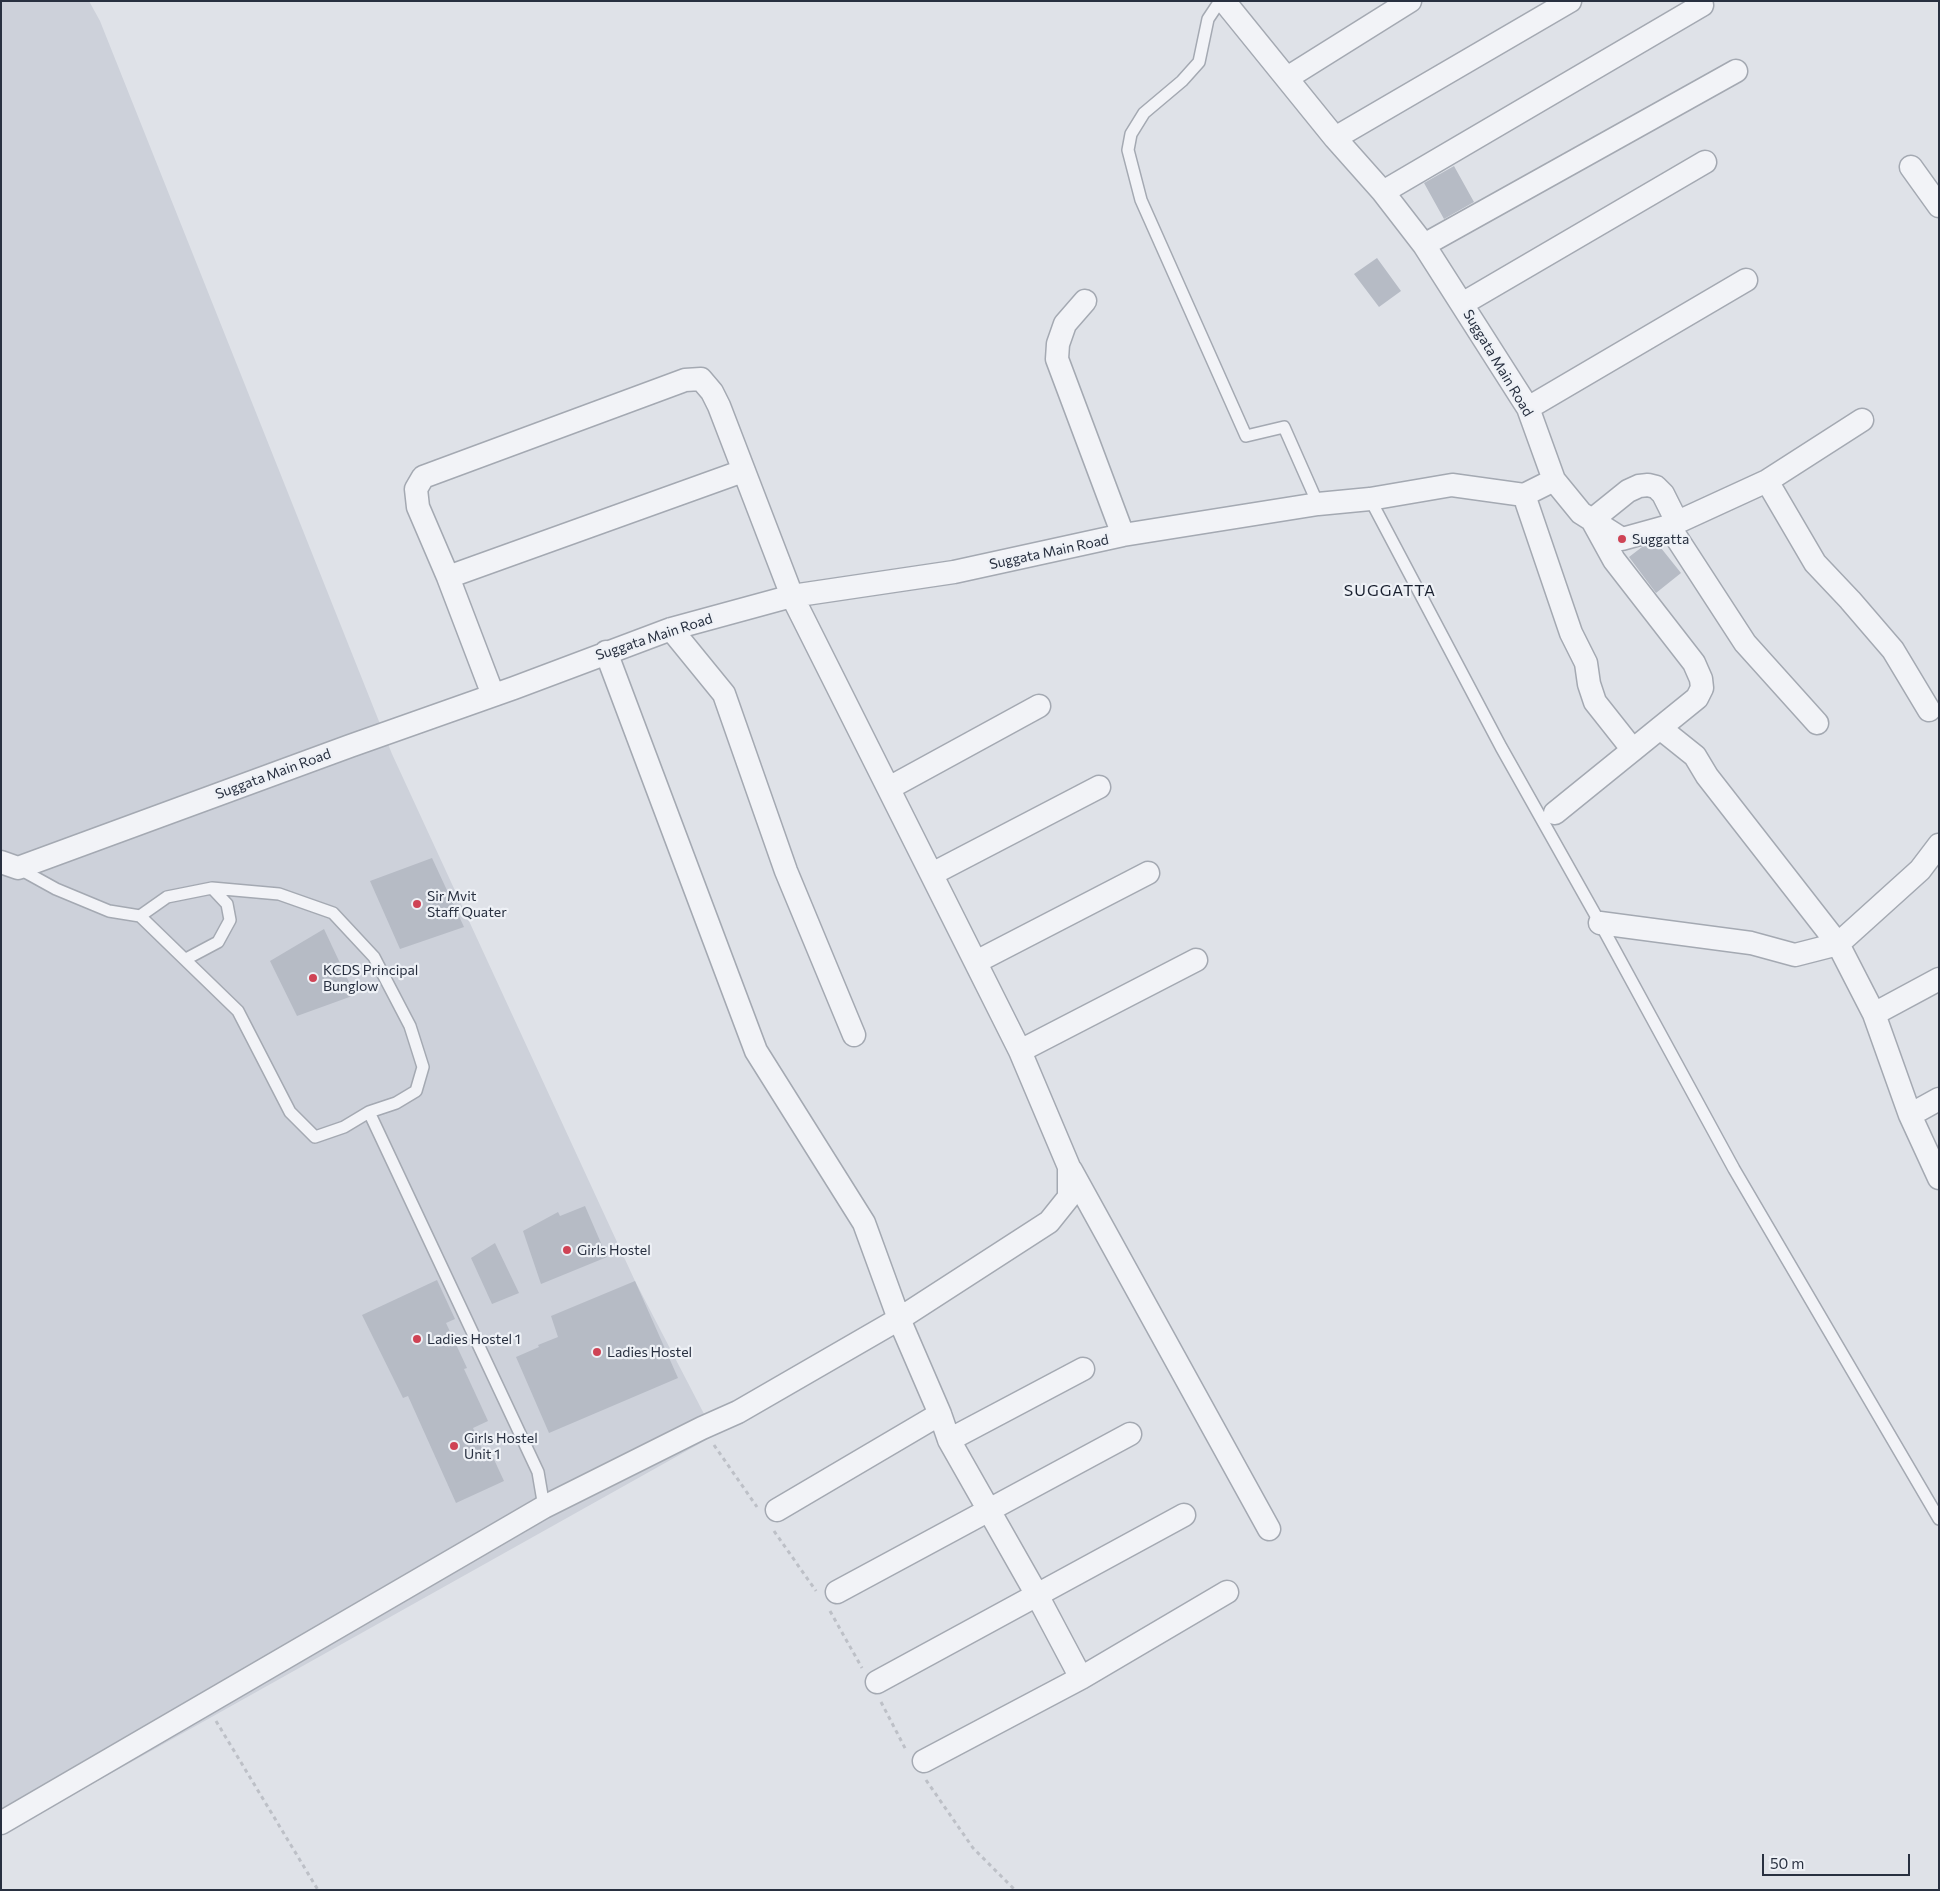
<!DOCTYPE html>
<html>
<head>
<meta charset="utf-8">
<style>
	body { margin:0 }
	#map { position:relative; width:1940px; height:1891px; overflow:hidden; background:#dfe2e8; font-family:Commissioner,sans-serif }
	canvas { display:block }
	.frame { position:absolute; inset:0; border:2px solid #283040; pointer-events:none }
	.scale { position:absolute; left:1762px; top:1854px; width:148px; height:22px; box-sizing:border-box; border:2px solid #283040; border-top:0; padding-left:6px; font-size:15px; line-height:18px; white-space:nowrap; color:#283040; -webkit-text-stroke:4px #eef1f6; paint-order:stroke }
</style>
</head>
<body>
<div id="map">
<canvas width="1940" height="1891"></canvas>
<div class="frame"></div>
<div class="scale">50 m</div>
</div>
<script>
const context = document.querySelector('canvas').getContext('2d');
context.lineJoin = 'round';
function fill(path, color) {
  context.fillStyle = color;
  context.fill(path, 'evenodd');
}
function poly(rows) {
  const path = new Path2D();
  for (const r of rows) {
    path.moveTo(r[0], r[1]);
    for (let i = 2; i < r.length; i += 2) path.lineTo(r[i], r[i + 1]);
  }
  return path;
}
function stroke(path, color, width, dash) {
  context.strokeStyle = color;
  context.lineWidth = width;
  context.lineCap = dash ? 'butt' : 'round';
  context.setLineDash(dash || []);
  context.stroke(path);
}
function drawText(font, color, halo, rows, align = 'center') {
  context.font = font + ' Commissioner,sans-serif';
  context.lineWidth = 4.5;
  context.setLineDash([]);
  context.textBaseline = 'middle';
  context.strokeStyle = halo;
  context.fillStyle = color;
  for (const [text, x, y, turn = 0] of rows) {
    context.save();
    context.translate(x, y);
    context.rotate((+turn || 0) * Math.PI / 180);
    context.textAlign = isNaN(turn) ? turn : align;
    if (halo) context.strokeText(text, 0, 0);
    context.fillText(text, 0, 0);
    context.restore();
  }
}
const built = poly([
	[1,1,89,1,100,21,392,754,635,1281,715,1435,1,1835]
]);
const building = poly([
	[1454,166,1474,202,1444,219,1424,183],
	[1377,258,1401,291,1379,307,1354,274],
	[1657,543,1681,573,1656,593,1629,557,1642,547],
	[432,858,464,927,400,949,370,881],
	[324,929,355,995,297,1016,270,961],
	[585,1206,607,1257,541,1284,523,1231,558,1212,560,1216],
	[495,1243,519,1293,492,1304,471,1258],
	[437,1280,455,1319,446,1323,467,1368,464,1369,488,1421,473,1428,485,1456,491,1453,504,1481,456,1503,408,1396,403,1398,362,1315],
	[635,1281,678,1378,549,1433,516,1357,539,1347,538,1345,558,1337,551,1316]
]);
const path = poly([
	[714,1445,757,1507],
	[774,1531,816,1591],
	[830,1611,862,1668],
	[881,1702,906,1750],
	[216,1721,318,1890],
	[926,1780,973,1848,1015,1890]
]);
const lane = poly([
	[1220,1,1208,19,1199,62,1182,81,1144,113,1131,134,1128,150,1141,200,1246,436,1284,427,1318,504],
	[1370,499,1501,747,1600,923,1734,1169,1939,1519],
	[18,868,56,889,109,911,140,916,238,1011,290,1112,315,1137,344,1127,369,1112,538,1472,544,1507],
	[140,916,167,897,212,888,279,894,333,913,374,957,410,1026,423,1067,416,1091,396,1103,369,1112],
	[186,959,218,942,230,920,227,904,212,888]
]);
const street = poly([
	[1287,78,1410,1],
	[1335,138,1570,1],
	[1911,167,1939,206],
	[1383,192,1702,5],
	[1424,245,1736,71],
	[1085,301,1065,324,1058,344,1057,359,1123,535],
	[1462,304,1705,162],
	[1528,408,1746,280],
	[1554,480,1581,513,1622,539,1669,526,1767,481,1815,563,1850,600,1893,650,1929,710],
	[1767,481,1862,420],
	[1524,495,1571,633,1586,663,1589,684,1595,702,1633,750],
	[1669,526,1745,643,1817,723],
	[448,577,743,471],
	[671,629,724,694,786,871,854,1035],
	[606,652,756,1051,864,1223,899,1319,940,1414,949,1440,1037,1595,1081,1678],
	[1660,728,1695,756,1707,776,1838,944,1874,1014,1910,1115,1939,1178],
	[889,788,1039,706],
	[1555,813,1697,698,1702,688,1701,679,1694,663,1614,560,1592,520,1628,491,1639,486,1648,485,1656,487,1663,494,1677,522],
	[1,862,18,868,350,746,514,688,671,629,792,596,954,572,1123,535,1318,504,1370,499,1452,485,1524,495,1554,480,1528,408,1424,245,1383,192,1335,138,1224,1],
	[932,874,1099,787],
	[1600,923,1751,943,1795,955,1838,944,1920,870,1939,845],
	[976,962,1148,873],
	[1874,1014,1939,979],
	[1020,1051,1196,960],
	[1910,1115,1939,1099],
	[1071,1170,1269,1529],
	[949,1440,1083,1369],
	[777,1510,940,1414],
	[837,1592,1130,1434],
	[877,1682,1184,1515],
	[924,1761,1081,1678,1227,1592],
	[1,1823,544,1507,702,1428,738,1412,899,1319,1049,1222,1069,1197,1069,1167,1020,1051,792,596,719,406,712,392,701,379,685,380,423,477,416,489,418,507,448,577,493,695]
]);
const markers = [
	[1622,539,5,"#cf4355"],
	[417,904,5,"#cf4355"],
	[313,978,5,"#cf4355"],
	[567,1250,5,"#cf4355"],
	[417,1339,5,"#cf4355"],
	[597,1352,5,"#cf4355"],
	[454,1446,5,"#cf4355"]
];
const streetNames = [
	["Suggata Main Road",1498,363,59],
	["Suggata Main Road",1049,552,-12],
	["Suggata Main Road",654,637,-18],
	["Suggata Main Road",273,774,-20]
];
const poiNames = [
	["Suggatta",1632,539],
	["Sir Mvit",427,896],
	["Staff Quater",427,912],
	["KCDS Principal",323,970],
	["Bunglow",323,986],
	["Girls Hostel",577,1250],
	["Ladies Hostel 1",427,1339],
	["Ladies Hostel",607,1352],
	["Girls Hostel",464,1438],
	["Unit 1",464,1454]
];
const quarterNames = [
	["SUGGATTA",1390,591]
];
fill(built, '#cdd1da');
fill(building, '#b6bbc5');
stroke(lane, '#a4a9b2', 14);
stroke(street, '#a4a9b2', 25);
stroke(path, '#bdc0c7', 3, [4, 4]);
stroke(lane, '#f2f3f7', 11);
stroke(street, '#f2f3f7', 22);
for (const [x, y, r, color] of markers) {
  const dot = new Path2D();
  dot.arc(x, y, r, 0, 2 * Math.PI);
  context.fillStyle = color;
  context.fill(dot);
  stroke(dot, '#eef1f6', 2);
}
drawText('14px', '#283040', '#eef1f6', streetNames);
drawText('14px', '#283040', '#eef1f6', poiNames, 'left');
context.letterSpacing = '1px';
drawText('16px', '#1a2130', '#eef1f6', quarterNames);
context.letterSpacing = '0px';
</script>
</body>
</html>
